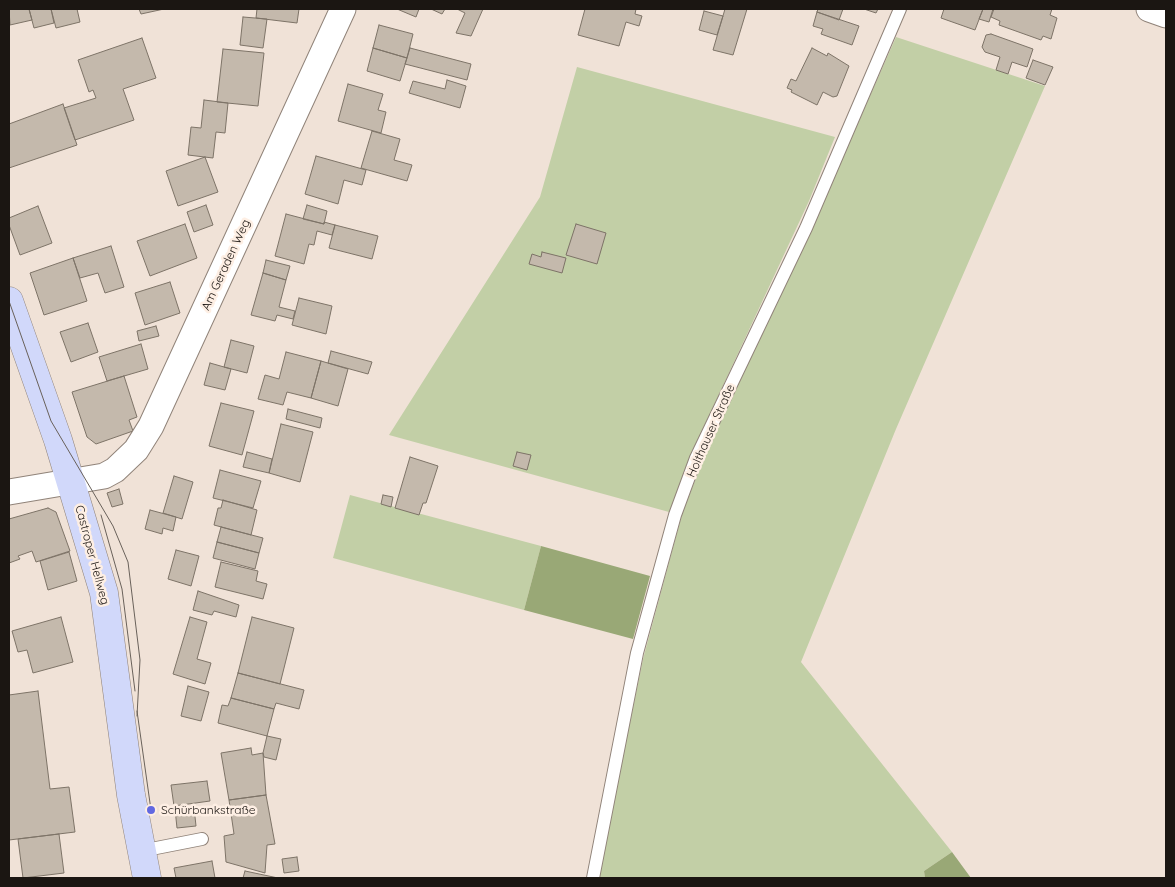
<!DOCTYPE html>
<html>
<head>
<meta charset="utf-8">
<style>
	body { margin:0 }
	#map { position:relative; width:1175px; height:887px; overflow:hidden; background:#f0e2d7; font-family:Quicksand,sans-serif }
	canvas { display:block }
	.frame { position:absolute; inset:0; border:10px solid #1b1612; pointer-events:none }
</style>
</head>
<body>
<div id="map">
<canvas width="1175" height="887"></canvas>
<div class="frame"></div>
</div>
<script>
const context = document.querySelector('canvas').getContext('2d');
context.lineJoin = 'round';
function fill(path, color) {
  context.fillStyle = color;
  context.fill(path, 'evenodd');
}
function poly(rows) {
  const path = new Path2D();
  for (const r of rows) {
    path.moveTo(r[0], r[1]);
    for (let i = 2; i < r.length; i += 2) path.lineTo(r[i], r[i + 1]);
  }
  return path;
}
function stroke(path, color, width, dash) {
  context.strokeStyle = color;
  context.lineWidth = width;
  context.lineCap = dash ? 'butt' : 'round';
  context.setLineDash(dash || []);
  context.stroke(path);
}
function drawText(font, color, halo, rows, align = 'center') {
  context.font = font + ' Quicksand,sans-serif';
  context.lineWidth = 5;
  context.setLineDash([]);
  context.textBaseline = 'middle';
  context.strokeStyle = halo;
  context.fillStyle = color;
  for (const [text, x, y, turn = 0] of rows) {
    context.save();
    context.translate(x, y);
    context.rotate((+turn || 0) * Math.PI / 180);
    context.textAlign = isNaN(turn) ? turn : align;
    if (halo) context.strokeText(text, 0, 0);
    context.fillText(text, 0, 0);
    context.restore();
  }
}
const green = poly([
	[896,37,1045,86,896,429,801,662,952,852,924,871,925,878,598,878,643,659,682,514,706,452,822,204],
	[577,67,835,137,809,201,694,448,669,512,389,435,540,197],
	[350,495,541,546,524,610,333,558]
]);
const forest = poly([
	[541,546,650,576,633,639,524,610],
	[952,852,971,878,925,878,924,871]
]);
const building = poly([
	[9,9,29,9,32,20,10,25,9,9],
	[29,9,51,9,54,23,34,28,29,9],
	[51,9,77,9,80,22,56,28,51,9],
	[139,9,164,9,141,14,139,9],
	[257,9,299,9,297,23,256,18,257,9],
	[397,9,419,9,416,17,397,9],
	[431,9,445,9,442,14,431,9],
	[457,9,483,9,471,36,456,33,465,13,457,9],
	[585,9,636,9,635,14,642,16,639,26,626,22,619,46,578,35,585,9],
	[725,9,747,9,733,55,713,50,725,9],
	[818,9,843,9,839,20,817,12,818,9],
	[864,9,878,9,876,13,864,9],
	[944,9,983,9,975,30,941,18,944,9],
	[983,9,993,9,989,22,979,19,983,9],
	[994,9,1052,9,1050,15,1057,18,1051,39,1043,36,1041,40,999,25,1000,21,991,17,994,9],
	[704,11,723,16,717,35,699,30,704,11],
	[817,12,859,26,852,45,821,34,823,29,813,26,817,12],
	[243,17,267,19,263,48,240,45,243,17],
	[379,25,413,34,407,58,373,48,379,25],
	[991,34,1033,49,1027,67,1012,62,1008,74,996,70,1000,57,985,52,982,47,986,35,991,34],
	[142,38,156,78,123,89,134,120,75,140,64,108,96,98,93,90,89,92,78,60,142,38],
	[373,48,407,58,400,81,367,71,373,48],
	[410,48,471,64,467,80,405,64,410,48],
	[812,48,827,56,828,53,849,66,837,96,833,97,823,92,817,105,791,92,792,90,787,88,791,79,796,81,812,48],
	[223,49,264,53,258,106,217,102,223,49],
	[1033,60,1053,67,1045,85,1026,78,1033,60],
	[447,80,466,86,460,108,409,93,413,81,445,89,447,80],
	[348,84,383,94,378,110,386,112,381,133,338,121,348,84],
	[204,100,228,103,225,133,216,132,213,158,188,155,191,127,201,128,204,100],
	[63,104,77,145,9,168,9,124,63,104],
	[372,131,400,139,394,160,412,165,407,181,361,168,372,131],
	[316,156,366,170,362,185,344,180,338,204,305,194,316,156],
	[205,157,218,192,178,206,166,171,205,157],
	[206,205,213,225,194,232,187,212,206,205],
	[307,205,327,211,324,224,303,219,307,205],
	[38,206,52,243,20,255,9,225,9,218,38,206],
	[286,214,324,224,324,222,335,225,332,235,317,231,314,245,309,244,304,264,275,256,286,214],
	[185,224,197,258,150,276,137,241,185,224],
	[576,224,606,233,597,264,566,255,576,224],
	[335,225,378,236,372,259,329,248,335,225],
	[111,246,124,287,105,293,98,273,80,278,73,258,111,246],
	[542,252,566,258,562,273,529,264,532,254,541,257,542,252],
	[73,258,87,301,44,315,30,273,73,258],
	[266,260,290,266,286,280,263,273,266,260],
	[263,273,286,280,279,307,295,311,293,319,277,315,275,321,251,315,263,273],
	[170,282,180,313,145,325,135,293,170,282],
	[299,298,332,306,326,334,292,325,299,298],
	[88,323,98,352,71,362,60,332,88,323],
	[156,326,159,336,139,341,137,331,156,326],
	[231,340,254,346,247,373,224,367,231,340],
	[141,344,148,369,107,381,99,357,141,344],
	[331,351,372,362,368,374,328,363,331,351],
	[286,352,321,361,311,398,287,392,283,405,258,399,265,375,279,379,286,352],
	[321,361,348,369,338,406,311,398,321,361],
	[210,363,231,369,225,390,204,385,210,363],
	[124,376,137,417,129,420,133,431,96,444,87,437,72,392,124,376],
	[221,403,254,411,242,455,209,446,221,403],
	[288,409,322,418,320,428,286,419,288,409],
	[281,424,313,432,300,482,269,473,281,424],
	[247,452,272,459,269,473,243,467,247,452],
	[517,452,531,455,527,470,513,466,517,452],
	[410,457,438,466,426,503,423,503,419,515,395,508,410,457],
	[220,470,261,481,253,508,213,498,220,470],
	[174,476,193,482,182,519,163,513,174,476],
	[119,489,123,504,112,507,107,493,119,489],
	[383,495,393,497,391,507,381,504,383,495],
	[223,500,257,510,251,535,214,525,218,508,221,508,223,500],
	[48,508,56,512,70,551,36,562,32,551,18,556,20,559,9,563,9,519,48,508],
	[150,510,176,517,173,531,163,528,162,534,145,529,150,510],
	[221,527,263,538,259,553,217,542,221,527],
	[217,542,259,553,255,569,213,558,217,542],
	[176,550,199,556,191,586,168,579,176,550],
	[69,552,77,581,48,590,40,561,69,552],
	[221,562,258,571,256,581,267,584,263,599,215,587,221,562],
	[198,591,239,605,236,617,214,611,212,615,193,610,198,591],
	[61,617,73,662,33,673,27,650,18,652,12,631,61,617],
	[190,617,207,622,197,659,211,663,205,684,173,674,190,617],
	[252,617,294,628,280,684,238,673,252,617],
	[238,673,304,690,299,709,276,703,274,709,231,698,238,673],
	[188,686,209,692,201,721,181,716,188,686],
	[38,691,50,789,69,787,75,832,9,840,9,695,38,691],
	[231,698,274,709,267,736,218,723,222,705,228,706,231,698],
	[267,736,281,739,276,760,264,757,263,753,267,736],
	[251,748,252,755,263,753,266,795,229,800,221,753,251,748],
	[207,781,210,801,174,806,171,785,207,781],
	[266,795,275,844,267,845,265,873,226,862,224,836,234,834,229,800,266,795],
	[194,807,196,826,177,828,175,809,194,807],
	[59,834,64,873,23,878,18,839,59,834],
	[297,857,299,871,284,873,282,859,297,857],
	[212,861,215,878,176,878,174,868,212,861],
	[245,871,278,878,243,878,245,871]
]);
const service = poly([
	[141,851,202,839],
	[593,878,637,653,675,515,696,458,806,228,900,9]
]);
const minor = poly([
	[1149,9,1166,15],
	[9,492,104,476,115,470,136,450,151,426,343,9]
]);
const secondary = poly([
	[9,301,58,440,104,593,131,795,147,878]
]);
const tram = poly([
	[9,301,51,421,113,526,128,562,140,660,137,716],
	[101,515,122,589,135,691],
	[137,711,151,810]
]);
const markers = [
	[151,810,5,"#6168e1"]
];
const streetNames = [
	["Am Geraden Weg",226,265,-65],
	["Holthauser Straße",711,431,-66],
	["Castroper Hellweg",92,555,75]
];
const poiNames = [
	["Schürbankstraße",161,810]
];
fill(green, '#c2cfa6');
fill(forest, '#99a876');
fill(building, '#c4b9ac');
stroke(building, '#7d7367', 1);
stroke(service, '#908379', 14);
stroke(minor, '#908379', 27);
stroke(secondary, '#908379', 29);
stroke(service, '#fff', 12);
stroke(minor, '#fff', 25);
stroke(secondary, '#d1d8fa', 28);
stroke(tram, '#69615a', 1);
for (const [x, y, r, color] of markers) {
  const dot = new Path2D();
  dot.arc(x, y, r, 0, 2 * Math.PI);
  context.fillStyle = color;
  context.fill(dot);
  stroke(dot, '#feefe4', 2);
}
drawText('12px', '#1b1612', '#feefe4', streetNames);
drawText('12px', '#1b1612', '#feefe4', poiNames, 'left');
</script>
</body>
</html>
